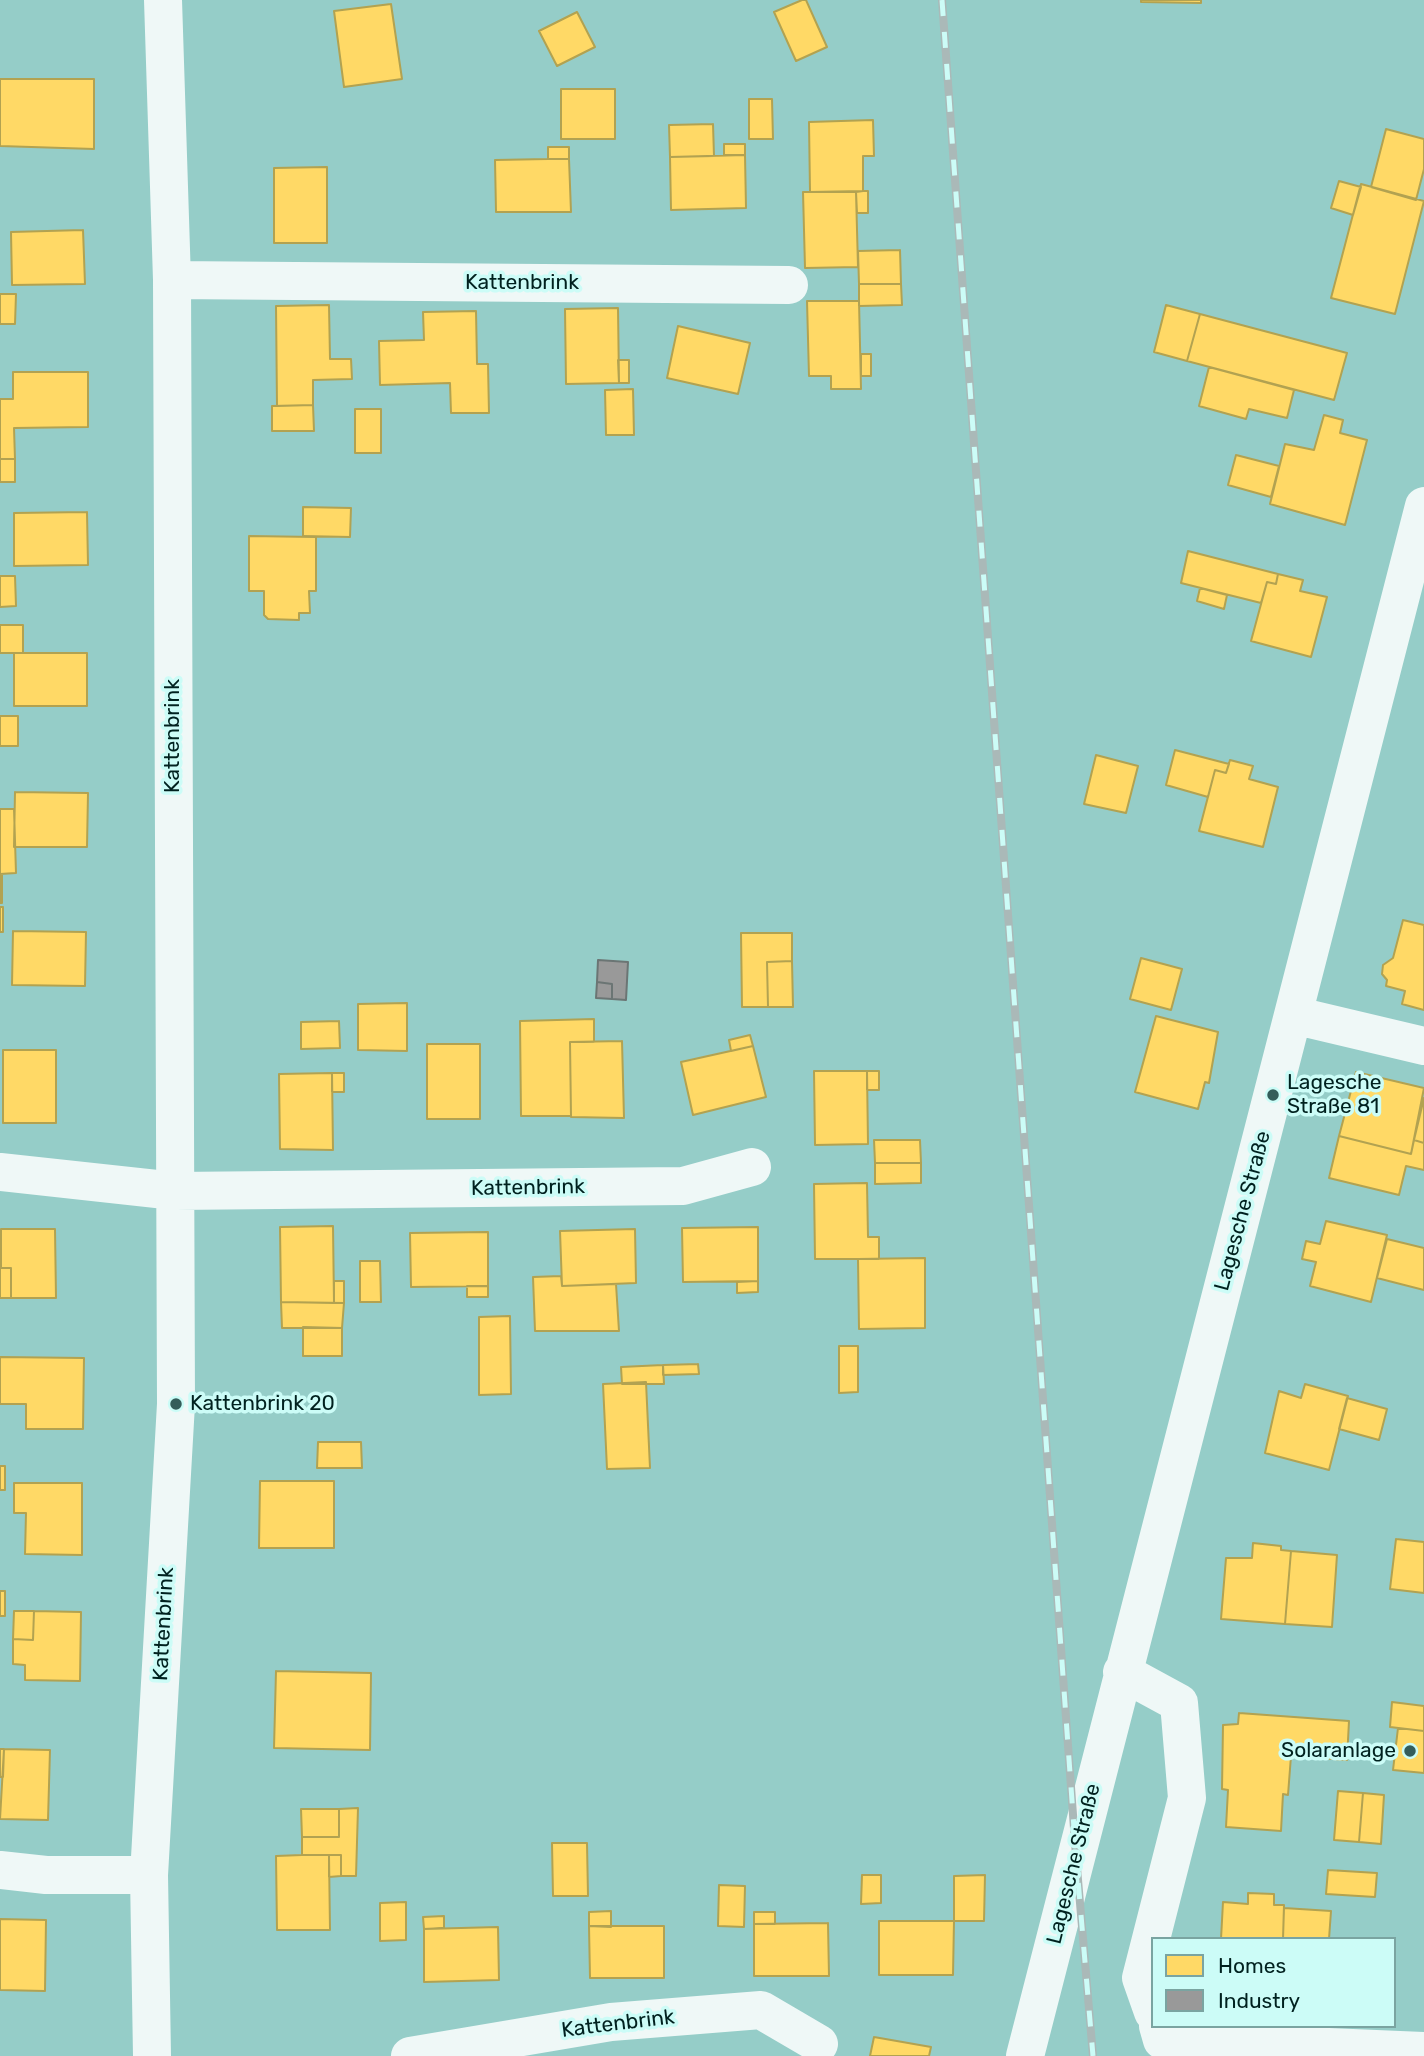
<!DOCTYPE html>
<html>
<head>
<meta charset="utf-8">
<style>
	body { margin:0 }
	#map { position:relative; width:1424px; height:2056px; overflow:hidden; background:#95cdc8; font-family:Rubik,sans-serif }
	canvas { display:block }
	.legend { position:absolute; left:1151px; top:1937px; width:245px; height:91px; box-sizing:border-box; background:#ccfcf7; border:2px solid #7aa4a1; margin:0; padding:9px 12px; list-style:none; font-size:21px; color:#00211f }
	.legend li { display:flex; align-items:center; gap:14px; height:35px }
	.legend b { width:35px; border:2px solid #7aa4a1 }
</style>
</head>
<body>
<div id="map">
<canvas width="1424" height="2056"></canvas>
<ul class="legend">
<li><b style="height:19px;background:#ffd966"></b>Homes</li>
<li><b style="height:19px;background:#999"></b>Industry</li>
</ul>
</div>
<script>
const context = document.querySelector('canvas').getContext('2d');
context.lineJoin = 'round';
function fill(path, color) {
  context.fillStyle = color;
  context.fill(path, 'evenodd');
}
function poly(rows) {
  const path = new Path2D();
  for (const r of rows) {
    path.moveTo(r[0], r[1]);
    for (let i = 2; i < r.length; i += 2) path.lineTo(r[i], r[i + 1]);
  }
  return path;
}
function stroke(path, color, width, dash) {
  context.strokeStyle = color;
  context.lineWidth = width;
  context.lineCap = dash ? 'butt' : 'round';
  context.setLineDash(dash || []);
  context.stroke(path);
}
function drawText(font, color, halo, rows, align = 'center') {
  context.font = font + ' Rubik,sans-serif';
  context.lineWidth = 7;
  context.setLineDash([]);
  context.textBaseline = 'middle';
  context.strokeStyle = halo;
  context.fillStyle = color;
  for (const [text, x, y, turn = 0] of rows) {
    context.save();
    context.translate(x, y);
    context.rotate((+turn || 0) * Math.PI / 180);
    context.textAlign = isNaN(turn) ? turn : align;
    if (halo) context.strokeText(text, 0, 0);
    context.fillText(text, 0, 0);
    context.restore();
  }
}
const homes = poly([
	[802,0,806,0,827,47,796,61,774,12,802,0],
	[1141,0,1201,0,1201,3,1141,2,1141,0],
	[391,4,402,79,344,87,334,11,391,4],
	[577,12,595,47,557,66,539,31,577,12],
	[0,79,94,79,94,149,0,146,0,79],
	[561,89,615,89,615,139,561,139,561,89],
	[749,99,772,99,773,139,749,139,749,99],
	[873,120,874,156,863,156,863,191,810,192,809,122,873,120],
	[713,124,714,156,670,157,669,125,713,124],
	[1386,129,1424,139,1424,169,1416,200,1371,187,1386,129],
	[724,144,745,144,745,155,724,155,724,144],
	[548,147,569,147,569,159,548,159,548,147],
	[745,155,746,208,671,210,670,157,745,155],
	[548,159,569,159,571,212,496,212,495,160,548,159],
	[327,167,327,243,274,243,274,168,327,167],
	[1339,181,1361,187,1353,215,1331,208,1339,181],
	[1361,184,1424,201,1395,314,1331,298,1361,184],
	[863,191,868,191,868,213,857,213,856,192,863,191],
	[803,192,856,192,858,267,805,268,803,192],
	[83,230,85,284,12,285,11,232,83,230],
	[900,250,901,284,859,284,858,251,900,250],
	[859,284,901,284,902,305,859,306,859,284],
	[0,294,16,294,15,324,0,324,0,294],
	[807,301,859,301,861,389,831,389,831,376,809,376,807,301],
	[329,305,330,359,351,359,352,379,313,380,313,405,277,406,276,306,329,305],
	[1166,305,1200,314,1187,361,1154,352,1166,305],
	[618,308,619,383,566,384,565,309,618,308],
	[476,311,477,364,488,364,489,413,451,413,450,383,380,385,379,341,424,340,423,312,476,311],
	[1200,314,1347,353,1334,400,1187,361,1200,314],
	[678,326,750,343,738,394,667,378,678,326],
	[861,354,871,354,871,376,861,376,861,354],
	[618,360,629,360,629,383,619,383,618,360],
	[1209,367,1294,390,1287,418,1249,409,1246,419,1199,406,1209,367],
	[13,372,88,372,88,427,14,428,15,459,0,459,0,399,13,399,13,372],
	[633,389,634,435,606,435,605,390,633,389],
	[313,405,314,431,272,431,272,406,313,405],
	[355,409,381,409,381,453,355,453,355,409],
	[1324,415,1343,420,1340,433,1367,440,1345,525,1270,504,1285,444,1314,450,1324,415],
	[1236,455,1279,466,1271,497,1228,485,1236,455],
	[0,459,15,459,15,482,0,482,0,459],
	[303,507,351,508,350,537,303,536,303,507],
	[87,512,88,565,14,566,14,513,87,512],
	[249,536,316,537,316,591,309,591,310,613,299,613,299,620,268,619,264,615,264,591,249,591,249,536],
	[1188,551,1278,574,1276,584,1267,582,1261,603,1181,583,1188,551],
	[1278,574,1303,580,1300,591,1327,597,1311,657,1251,641,1267,582,1276,584,1278,574],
	[0,576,15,576,16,606,0,607,0,576],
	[1200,588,1227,595,1224,609,1197,601,1200,588],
	[0,625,23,625,23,653,0,653,0,625],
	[14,653,87,653,87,706,14,706,14,653],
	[0,716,18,716,18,746,0,746,0,716],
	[1175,750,1229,764,1226,773,1215,770,1208,797,1166,785,1175,750],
	[1096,755,1138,766,1126,813,1084,804,1096,755],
	[1230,760,1253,766,1249,779,1278,787,1263,847,1199,831,1215,770,1226,773,1230,760],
	[15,792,88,793,87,847,14,847,15,792],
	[0,809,14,809,16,873,0,874,0,809],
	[0,874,2,874,2,903,0,903,0,874],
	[0,907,3,907,3,932,0,932,0,907],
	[1403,920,1424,925,1424,1010,1402,1004,1405,991,1386,986,1387,980,1382,974,1383,965,1393,958,1403,920],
	[13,931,86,932,85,986,12,985,13,931],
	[741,933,792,933,792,961,767,962,768,1007,742,1007,741,933],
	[1141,958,1182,969,1171,1010,1130,999,1141,958],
	[792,961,793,1007,768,1007,767,962,792,961],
	[407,1003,407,1051,358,1050,358,1004,407,1003],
	[1156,1016,1218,1032,1209,1083,1205,1082,1198,1109,1135,1092,1156,1016],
	[594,1019,594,1042,570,1042,571,1116,521,1116,520,1021,594,1019],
	[339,1021,340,1048,301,1049,301,1022,339,1021],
	[750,1035,753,1046,731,1051,729,1040,750,1035],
	[622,1041,624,1118,571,1117,570,1042,622,1041],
	[427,1044,480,1044,480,1119,427,1119,427,1044],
	[753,1046,766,1097,693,1115,681,1062,753,1046],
	[3,1050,56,1050,56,1123,3,1123,3,1050],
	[814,1071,867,1071,868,1144,815,1145,814,1071],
	[867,1071,879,1071,879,1090,867,1090,867,1071],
	[1356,1072,1424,1088,1411,1154,1339,1136,1356,1072],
	[332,1073,344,1073,344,1092,332,1092,332,1073],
	[332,1073,333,1150,280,1149,279,1074,332,1073],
	[1424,1098,1424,1143,1414,1140,1424,1098],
	[1339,1136,1411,1154,1414,1140,1424,1143,1424,1170,1406,1166,1399,1195,1329,1178,1339,1136],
	[874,1140,920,1140,921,1163,875,1163,874,1140],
	[875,1163,921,1163,921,1183,875,1184,875,1163],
	[867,1183,868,1237,879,1237,879,1259,815,1259,814,1184,867,1183],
	[1326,1221,1387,1235,1371,1302,1310,1286,1316,1262,1302,1259,1306,1241,1320,1244,1326,1221],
	[333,1226,334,1303,281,1302,280,1227,333,1226],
	[758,1227,758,1281,683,1282,682,1228,758,1227],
	[1,1229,55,1229,56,1298,11,1298,11,1268,1,1268,1,1229],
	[635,1229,636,1283,562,1286,560,1231,635,1229],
	[488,1232,488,1286,411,1287,410,1233,488,1232],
	[1387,1239,1424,1248,1424,1290,1377,1278,1387,1239],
	[925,1258,925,1328,859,1329,858,1259,925,1258],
	[360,1261,380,1261,381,1302,360,1302,360,1261],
	[0,1268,11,1268,11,1298,0,1298,0,1268],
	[561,1276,562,1286,616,1284,619,1331,535,1331,533,1277,561,1276],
	[334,1281,344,1281,344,1303,334,1303,334,1281],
	[758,1281,758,1292,737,1293,737,1282,758,1281],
	[467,1286,488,1286,488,1297,467,1297,467,1286],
	[281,1302,344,1303,342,1328,282,1328,281,1302],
	[510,1316,511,1394,479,1395,479,1317,510,1316],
	[303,1327,342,1328,342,1356,303,1356,303,1327],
	[839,1346,858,1346,858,1392,839,1393,839,1346],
	[0,1357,84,1358,83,1429,26,1429,26,1404,0,1404,0,1357],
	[698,1364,699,1374,663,1375,663,1365,698,1364],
	[663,1365,664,1384,622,1384,621,1367,663,1365],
	[646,1382,650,1468,607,1469,603,1384,646,1382],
	[1305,1384,1348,1396,1329,1470,1265,1453,1279,1391,1301,1398,1305,1384],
	[1347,1398,1387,1409,1379,1440,1339,1429,1347,1398],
	[318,1442,361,1442,362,1468,317,1468,318,1442],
	[0,1466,5,1466,5,1490,0,1490,0,1466],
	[260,1481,334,1481,334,1548,259,1548,260,1481],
	[14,1483,82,1483,82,1555,25,1554,26,1513,14,1513,14,1483],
	[1396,1539,1424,1542,1424,1593,1390,1589,1396,1539],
	[1253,1543,1281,1546,1281,1550,1291,1551,1285,1624,1221,1619,1226,1558,1252,1558,1253,1543],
	[1291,1551,1337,1555,1332,1627,1285,1624,1291,1551],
	[0,1591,5,1591,5,1616,0,1616,0,1591],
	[14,1611,34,1611,33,1640,13,1639,14,1611],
	[34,1611,81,1612,80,1681,25,1680,25,1665,13,1664,13,1639,33,1640,34,1611],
	[276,1671,371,1673,370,1750,274,1748,276,1671],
	[1392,1702,1424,1706,1424,1731,1390,1727,1392,1702],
	[1239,1713,1349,1721,1347,1760,1291,1756,1288,1795,1283,1794,1281,1831,1226,1827,1228,1790,1222,1789,1223,1725,1238,1724,1239,1713],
	[1398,1728,1424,1731,1424,1773,1393,1770,1398,1728],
	[0,1749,4,1749,3,1777,0,1777,0,1749],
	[4,1749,50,1750,48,1820,0,1819,4,1749],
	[1338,1791,1363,1793,1359,1842,1334,1840,1338,1791],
	[1363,1793,1384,1795,1381,1844,1359,1842,1363,1793],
	[358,1808,356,1876,341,1876,341,1855,302,1855,302,1837,339,1837,339,1809,358,1808],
	[301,1809,339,1809,339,1837,302,1837,301,1809],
	[552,1843,587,1843,588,1896,553,1896,552,1843],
	[302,1855,329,1855,330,1930,277,1930,276,1856,302,1855],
	[329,1855,341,1855,341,1876,329,1877,329,1855],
	[1328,1870,1377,1873,1375,1897,1326,1894,1328,1870],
	[862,1875,881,1875,881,1903,861,1904,862,1875],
	[985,1875,984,1921,954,1921,954,1876,985,1875],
	[719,1885,745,1886,744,1927,718,1926,719,1885],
	[1248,1893,1274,1894,1274,1905,1284,1905,1283,1939,1221,1939,1223,1902,1248,1904,1248,1893],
	[406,1902,406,1940,380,1941,380,1903,406,1902],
	[1284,1908,1331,1911,1329,1939,1283,1939,1284,1908],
	[611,1911,611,1927,589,1926,589,1912,611,1911],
	[754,1912,775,1912,775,1924,754,1924,754,1912],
	[444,1916,444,1928,424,1929,423,1917,444,1916],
	[0,1919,46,1920,45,1991,0,1990,0,1919],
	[879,1921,954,1921,953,1975,879,1975,879,1921],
	[828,1923,829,1976,754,1976,754,1924,828,1923],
	[589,1926,664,1926,664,1978,590,1978,589,1926],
	[498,1927,499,1980,424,1982,424,1929,498,1927],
	[874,2037,931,2047,929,2056,870,2056,874,2037]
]);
const industry = poly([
	[598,960,628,962,626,1000,612,999,612,984,597,982,598,960],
	[597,982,612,984,612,999,596,998,597,982]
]);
const minor = poly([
	[172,280,789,285],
	[1293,1015,1424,1046],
	[0,1172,175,1191,683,1186,752,1167],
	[1122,1672,1179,1703,1187,1798,1141,1978,1153,2012],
	[0,1870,46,1875,149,1875],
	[1158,2026,1162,2040,1424,2051],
	[152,2056,149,1875,176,1404,172,280,163,0],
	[410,2056,611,2022,761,2010,819,2044],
	[1025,2056,1424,506]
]);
const rail = poly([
	[942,0,1076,1856,1093,2056]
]);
const markers = [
	[1273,1095,7,"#345d5a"],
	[176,1404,7,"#345d5a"],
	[1410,1751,7,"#345d5a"]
];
const streetNames = [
	["Kattenbrink",522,283],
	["Kattenbrink",173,736,-90],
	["Kattenbrink",528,1188,-1],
	["Lagesche Straße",1243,1211,-75],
	["Kattenbrink",164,1624,-87],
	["Lagesche Straße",1074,1864,-76],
	["Kattenbrink",618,2024,-7]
];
const poiNames = [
	["Lagesche",1287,1083],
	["Straße 81",1287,1107],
	["Kattenbrink 20",190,1404],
	["Solaranlage",1396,1751,"right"]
];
fill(homes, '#ffd966');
stroke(homes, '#b2a251', 2);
fill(industry, '#999');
stroke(industry, '#6b7574', 2);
stroke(minor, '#eff8f7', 38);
stroke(rail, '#aab9b8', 8);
stroke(rail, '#ccfcf7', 5, [16]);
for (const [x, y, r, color] of markers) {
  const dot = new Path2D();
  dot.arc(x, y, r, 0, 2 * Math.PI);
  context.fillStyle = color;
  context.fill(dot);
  stroke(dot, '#ccfcf7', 2.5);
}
drawText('21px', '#00211f', '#ccfcf7', streetNames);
drawText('21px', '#00211f', '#ccfcf7', poiNames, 'left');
</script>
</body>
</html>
